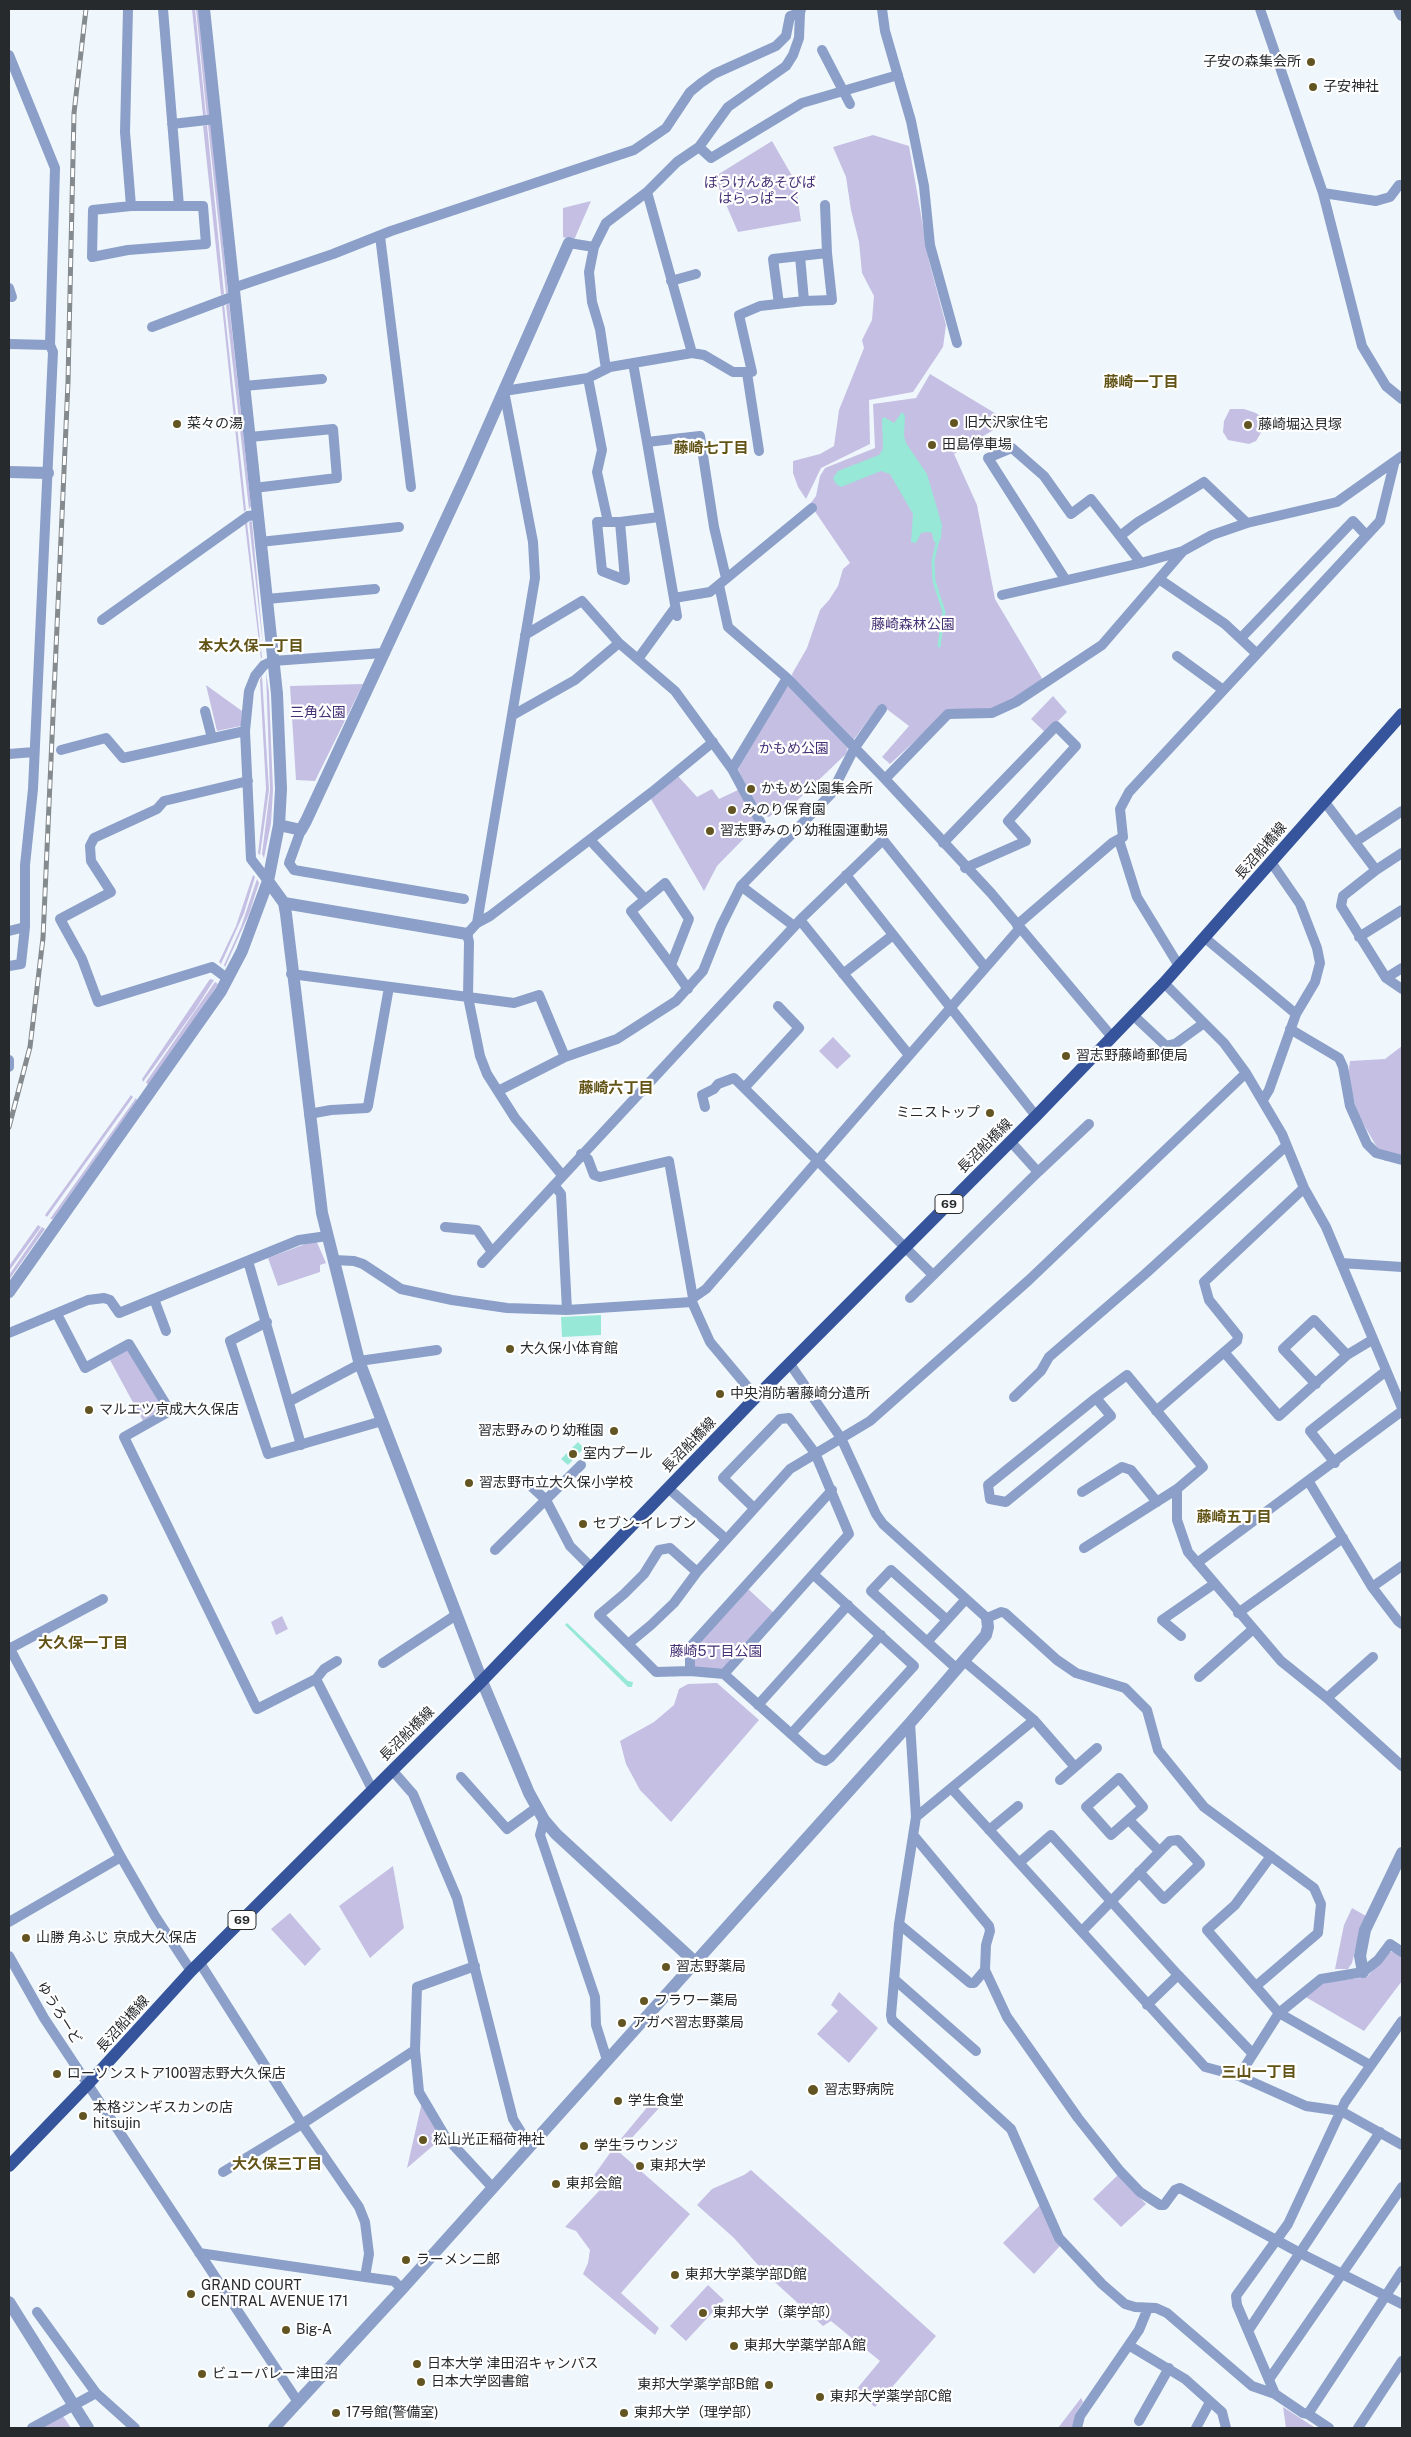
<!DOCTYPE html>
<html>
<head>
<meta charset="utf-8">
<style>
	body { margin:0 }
	#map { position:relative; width:1411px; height:2437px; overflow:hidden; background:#eff7fc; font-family:"Public Sans",sans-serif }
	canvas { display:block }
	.frame { position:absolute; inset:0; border:10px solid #272a2c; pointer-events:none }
</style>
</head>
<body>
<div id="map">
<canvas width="1411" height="2437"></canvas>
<div class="frame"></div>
</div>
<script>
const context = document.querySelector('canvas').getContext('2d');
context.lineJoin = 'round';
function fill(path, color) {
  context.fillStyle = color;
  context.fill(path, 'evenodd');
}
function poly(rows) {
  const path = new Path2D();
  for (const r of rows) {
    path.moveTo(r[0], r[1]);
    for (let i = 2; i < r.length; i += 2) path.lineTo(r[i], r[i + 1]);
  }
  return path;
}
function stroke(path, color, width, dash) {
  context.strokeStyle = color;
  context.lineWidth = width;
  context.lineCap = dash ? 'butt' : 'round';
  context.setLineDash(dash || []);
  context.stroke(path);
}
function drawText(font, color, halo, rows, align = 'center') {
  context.font = font + ' "Public Sans","Noto Sans JP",sans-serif';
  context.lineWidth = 4.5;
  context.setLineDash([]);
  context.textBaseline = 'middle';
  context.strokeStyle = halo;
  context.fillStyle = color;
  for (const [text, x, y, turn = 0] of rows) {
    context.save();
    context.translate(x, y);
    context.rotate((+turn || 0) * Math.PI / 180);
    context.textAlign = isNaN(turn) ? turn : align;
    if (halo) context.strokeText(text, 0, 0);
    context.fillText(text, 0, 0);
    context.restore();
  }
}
const green = poly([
	[192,9,195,9,206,116,203,116],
	[196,9,199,9,210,116,207,117],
	[211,123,228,293,226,293,208,125],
	[207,125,224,294,221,295,203,126],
	[873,135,909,146,929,261,946,325,943,347,913,392,869,400,870,444,821,468,806,499,798,487,793,473,793,461,820,454,834,446,839,410,864,348,862,340,872,320,874,296,862,273,859,242,851,210,846,177,833,147],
	[772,141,795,181,801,221,738,232,714,177],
	[591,201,574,240,563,237,563,208],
	[229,303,251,506,249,509,226,305],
	[224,304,246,510,244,512,222,306],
	[930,374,1008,421,954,454,977,505,995,599,1043,680,1016,699,990,710,946,712,890,764,882,757,909,726,880,704,852,742,793,679,792,674,807,648,820,610,829,600,838,586,843,569,850,563,810,504,816,496,820,476,825,468,875,448,873,404,916,398],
	[1230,409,1244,409,1256,413,1264,419,1262,431,1256,441,1249,444,1228,440,1223,432,1224,421],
	[251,521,252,522,264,654,249,522],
	[247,522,262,657,261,659,245,524],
	[266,672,269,692,273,790,271,823,264,858,262,854,270,790],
	[262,676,269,790,260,855,258,853,266,789,260,680],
	[363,684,315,781,296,780,290,686],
	[206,685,242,711,241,726,217,731],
	[790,686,848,747,846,754,784,813,780,807,769,817,760,814,737,767,786,687],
	[1053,696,1067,712,1046,733,1031,719],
	[678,776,697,797,712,789,719,799,740,789,758,824,717,866,704,891,651,799],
	[253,875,255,877,244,913,221,964,219,962,236,926],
	[257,879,259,883,249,914,225,967,224,965,241,927],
	[210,979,214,980,195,1010,143,1082,142,1079],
	[215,982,218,984,199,1013,148,1085,146,1082],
	[833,1037,851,1056,837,1069,819,1051],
	[1402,1046,1402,1161,1385,1161,1357,1113,1348,1075,1350,1061,1385,1059],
	[131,1095,133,1097,47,1217,45,1215],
	[136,1098,137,1100,53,1219,50,1219],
	[38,1225,41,1227,9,1271,9,1266],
	[42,1227,45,1229,9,1280,9,1275],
	[316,1240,326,1263,320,1265,320,1272,278,1286,268,1258],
	[128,1350,163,1409,143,1421,110,1360],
	[747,1588,774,1613,724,1674,693,1669,692,1649],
	[282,1616,288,1629,276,1635,271,1622],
	[717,1683,759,1720,671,1822,640,1790,626,1764,620,1741,654,1722,674,1705,679,1689,688,1684],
	[393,1866,404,1928,370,1958,339,1906],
	[1352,1908,1366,1916,1360,1930,1352,1963,1348,1969,1335,1969,1344,1925],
	[290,1913,321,1949,305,1966,271,1929],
	[1395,1951,1402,1955,1402,1981,1364,2031,1304,1996,1320,1983,1367,1977,1389,1952],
	[839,1992,878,2028,849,2063,817,2034,838,2011,831,2005],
	[654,2099,660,2107,619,2152,690,2214,621,2293,659,2328,655,2335,583,2274,588,2263,590,2250,576,2231,565,2227,599,2191,590,2181,615,2146],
	[422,2102,442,2138,407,2168],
	[751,2170,936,2336,875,2407,855,2391,880,2361,831,2321,823,2326,767,2275,734,2238,697,2205,712,2189,744,2175],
	[1118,2175,1146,2204,1121,2227,1093,2199],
	[1040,2205,1060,2246,1034,2274,1003,2243],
	[708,2285,724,2300,686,2341,670,2326],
	[1081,2398,1083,2402,1076,2413,1073,2428,1058,2428],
	[1283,2407,1314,2427,1313,2428,1286,2428],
	[63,2416,71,2428,41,2428]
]);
const water = poly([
	[902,412,905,416,904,436,906,443,927,474,942,525,941,538,938,544,934,542,932,533,927,532,921,533,916,543,911,542,913,514,890,474,881,471,841,487,836,484,833,478,838,471,879,455,883,449,882,419,884,417,894,423],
	[601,1315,601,1335,562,1337,561,1317],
	[578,1442,584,1448,568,1465,561,1459],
	[567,1623,628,1681,633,1682,632,1687,628,1687,565,1625]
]);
const stream = poly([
	[937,544,933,561,934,581,944,612,939,646]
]);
const minor = poly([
	[128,9,125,132,131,206],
	[163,9,179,206],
	[882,9,885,31,911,121,924,186,930,245,957,343],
	[1260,9,1323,193,1362,346,1386,386,1402,399],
	[822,50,850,104],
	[9,55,55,168,50,345,53,352,33,789,25,865,25,927,9,931],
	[172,124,216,119],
	[699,147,711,158,802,103,898,75],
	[647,192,677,162,699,147,728,107,786,66,793,55,799,38,800,13],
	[1323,193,1376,201,1390,197,1399,185,1402,185],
	[825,205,827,253],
	[131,206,203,206,206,244,128,250,92,257,93,210,131,206],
	[380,236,411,487],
	[569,243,594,247,606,223,647,192,692,353],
	[594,247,589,272,592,302,600,329,606,369],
	[800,256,827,253,832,300,804,301],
	[671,281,696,274],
	[9,288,12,297],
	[233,288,333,254,391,231,634,150,666,128,690,92,701,83,714,74,776,46,786,36,790,16,800,13,801,9],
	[152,327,234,296],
	[9,344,50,345],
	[633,363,647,442],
	[747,373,759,451],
	[588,378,602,450,597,472,608,522],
	[244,386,322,379],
	[250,437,333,429,337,478,254,488],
	[620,522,625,580,602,571,597,522,620,522,659,517],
	[1120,536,1138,522,1204,482,1247,523],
	[260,542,399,527],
	[1065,579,988,458,1012,448,1044,476,1071,514,1091,499,1141,563],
	[1159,579,1225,624,1256,653],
	[719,585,728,627,787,678,732,769],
	[1002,595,1141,563,1183,551,1212,535,1247,523,1337,502,1402,456],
	[674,598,710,592,812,508],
	[267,599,375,589],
	[677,616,647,442,700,436,714,527,726,578],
	[102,620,248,516,257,515],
	[525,635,582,601,619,643,675,691,732,769,761,823],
	[1241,638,1353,521,1366,535],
	[1177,656,1222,689],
	[638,659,675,608],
	[787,678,885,779,948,714,992,713,1016,702,1102,645,1183,551],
	[205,711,212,738],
	[513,715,575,680,619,643],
	[61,750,106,738,123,758,245,731],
	[9,754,34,752],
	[885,779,991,893,1112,1037],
	[1324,801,1376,870],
	[301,830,289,863,294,870,464,899],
	[590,840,645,899],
	[1119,840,1137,897,1179,966],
	[1355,842,1402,811],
	[943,843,1056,726,1076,746,1008,821,1026,841,965,868],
	[1402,853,1376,870,1343,896,1341,906,1386,978,1402,989],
	[1271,862,1300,904,1317,948,1320,963,1315,982,1296,1014],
	[846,875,1036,1116],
	[268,881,251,859,245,731,249,691,255,676,264,665,273,661,383,653],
	[741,886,794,926],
	[800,920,909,1055],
	[477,923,490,916,652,792,713,742],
	[1017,925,1112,843,1123,837,1120,809,1129,792,1380,521,1394,464],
	[1359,937,1402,910],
	[1205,938,1296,1014,1269,1090,1263,1100],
	[671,965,689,919,665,883,631,911,671,965,688,989],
	[9,966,21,964,25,927],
	[291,974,514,1003,539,995,565,1057],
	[843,974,893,935],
	[1386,978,1402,968],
	[228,979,212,967,98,1002,82,959,60,919,111,892,91,861,90,846,94,838,157,809,164,801,248,781],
	[1164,983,1224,1043,1246,1073,1282,1134,1304,1188,1326,1227,1402,1408],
	[1133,1015,1166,1046,1175,1044,1204,1023],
	[1290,1029,1339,1058,1343,1067,1350,1106,1367,1144,1376,1153,1402,1160],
	[9,1060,9,1067],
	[745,1087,799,1028,778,1006],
	[498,1091,565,1057,617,1039,676,1001,703,971,721,926,741,886,831,794,854,749,882,709],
	[705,1107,702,1095,714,1089,718,1084,734,1078,933,1275],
	[309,1114,331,1110,367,1108,368,1106,389,987],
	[581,1154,588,1159,594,1175,600,1177,669,1161,693,1298],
	[1038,1172,1089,1124],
	[562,1175,515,1118,487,1074,480,1056,468,997,469,942,467,934,477,923,535,578,533,542,504,391,588,378,610,367,692,353,704,355,733,372,752,372,739,315,760,306,804,301,800,256,773,259,779,304],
	[554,1185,561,1194,567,1310],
	[445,1227,477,1230,492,1252],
	[334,1260,354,1261,363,1264,401,1289,452,1300,507,1308,567,1310,692,1302,693,1298,706,1289,1020,928],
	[248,1261,301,1445],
	[482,1263,803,917,883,840,985,967],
	[1341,1263,1402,1267],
	[910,1298,1038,1172,1011,1142],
	[154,1299,166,1331],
	[692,1302,710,1342,756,1397],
	[57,1314,85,1368,129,1344,170,1411,124,1437,257,1709,316,1679],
	[267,1322,230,1341,268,1454,382,1421],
	[9,1333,88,1300,104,1298,110,1300,119,1313,299,1240,327,1236],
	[1224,1352,1279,1416,1347,1355,1372,1340],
	[359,1361,437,1350],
	[790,1364,841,1438,876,1514,883,1524,987,1618,1001,1612,1005,1613,1057,1660,1076,1673,1125,1688,1147,1710,1158,1750,1204,1807,1314,1888,1321,1904,1318,1933,1256,1986],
	[1316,1384,1283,1349,1314,1320,1347,1355],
	[1014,1397,1041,1371,1049,1357,1144,1275,1286,1146],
	[1096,1398,1111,1416,1006,1502,990,1499,988,1485,1096,1398,1127,1375,1203,1467,1177,1489,1177,1520,1188,1552,1281,1661,1327,1698,1402,1766],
	[290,1401,360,1364],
	[1156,1411,1237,1341,1238,1336,1209,1300,1204,1282,1304,1188],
	[1335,1463,1310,1431,1386,1371],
	[1309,1482,1372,1587,1398,1621,1402,1624],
	[531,1486,546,1500,570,1546,591,1567],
	[668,1488,726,1539],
	[1082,1492,1122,1467,1131,1470,1157,1502],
	[1084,1548,1177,1489],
	[495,1550,581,1465],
	[1197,1563,1402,1411],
	[697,1572,670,1548,659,1550,644,1574,624,1594,599,1615,656,1672,690,1671,724,1674,818,1758,825,1761,831,1757,914,1666,814,1575],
	[1372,1587,1402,1566],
	[1238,1613,1343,1538],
	[947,1620,891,1570,871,1591,957,1669],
	[1181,1636,1162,1620,1214,1584],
	[927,1642,966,1599],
	[628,1644,651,1625,674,1603,697,1572,790,1469,870,1421,1029,1280,1246,1073],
	[9,1647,121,1857,155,1916,191,1971],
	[9,1649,103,1599],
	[337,1661,324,1669,316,1679,372,1789],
	[964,1661,1034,1720,1075,1767],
	[383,1663,456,1615],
	[690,1671,690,1647,832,1490],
	[724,1674,849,1534,815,1453,789,1418,780,1419,723,1478,754,1508],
	[1199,1677,1252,1630],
	[1327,1698,1373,1657],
	[758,1705,848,1605],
	[910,1723,916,1817,899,1924,891,2015,892,2020,1011,2129,1059,2238,1102,2284,1125,2304,1135,2307,1156,2308,1167,2313,1252,2386,1275,2394,1303,2413,1308,2414,1402,2271],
	[791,1734,881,1635],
	[392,1770,413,1794,457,1898,513,2119,529,2145],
	[461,1777,507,1829,536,1808],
	[1119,1778,1143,1807,1111,1835,1086,1807,1119,1778],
	[1060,1780,1097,1748],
	[952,1789,1205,2067,1239,2076,1306,2106,1341,2111,1402,2145],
	[916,1817,1034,1720],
	[544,1820,540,1835,595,1997,596,2025,607,2060],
	[1129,1820,1159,1851],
	[989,1830,1018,1806],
	[914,1836,989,1926,990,1931,986,1945,985,1970,1007,2017,1078,2118,1120,2171,1140,2192,1160,2205,1164,2205,1175,2190,1180,2188,1300,2253,1402,2304],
	[1271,1856,1235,1905,1207,1930,1279,2013,1370,2065],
	[1020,1862,1051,1835,1178,1975,1252,2053],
	[9,1922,121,1857],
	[899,1924,970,1983,974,1983,985,1970],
	[1083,1930,1170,1841,1178,1840,1200,1864,1164,1899,1139,1872],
	[9,1956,44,2018,298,2402],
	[200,1963,302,2124,359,2207,365,2222,369,2254,365,2277,394,2281,402,2289],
	[475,1966,417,1987,415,2050,419,2092,445,2136,492,2187],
	[894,1979,976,2051],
	[1147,2005,1178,1975],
	[1239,2076,1279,2013,1321,1979,1363,1972,1378,1960,1390,1944,1402,1952],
	[223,2172,302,2124,415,2050],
	[199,2253,365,2277],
	[37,2312,96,2393],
	[1248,2331,1380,2132],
	[1130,2346,1185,2379,1222,2412,1226,2428],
	[1270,2378,1402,2187],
	[1275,2394,1237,2305,1236,2296,1288,2224,1345,2102,1402,2021],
	[1308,2414,1329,2428],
	[1139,2421,1169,2368],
	[32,2428,96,2393,135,2428],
	[1077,2428,1080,2416,1139,2330,1148,2308],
	[1196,2428,1210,2402],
	[1358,2428,1402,2361]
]);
const tertiary = poly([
	[204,9,277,694,281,789,279,825,268,881],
	[1399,9,1402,15],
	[9,472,48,473],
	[279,825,301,830,306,821,468,472,569,243],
	[284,903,467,934],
	[9,1292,221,991,242,951,268,881,284,903,286,914,322,1213,359,1361,482,1681,529,1793,544,1820,556,1834,695,1962],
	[1363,1972,1360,1956,1365,1930,1402,1853],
	[9,2302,88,2428],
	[274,2428,402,2289,910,1723,986,1635,988,1627,987,1618]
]);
const primary = poly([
	[9,2166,89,2083,191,1971,482,1681,756,1397,1036,1116,1164,983,1402,714]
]);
const rail = poly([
	[9,1127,30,1047,43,938,68,382,74,113,86,9]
]);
const markers = [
	[1311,62,5,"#635522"],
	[1313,87,5,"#635522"],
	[954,423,5,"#635522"],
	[177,424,5,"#635522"],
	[1248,425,5,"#635522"],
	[932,445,5,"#635522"],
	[751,789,5,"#635522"],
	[732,810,5,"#635522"],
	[710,831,5,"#635522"],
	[1066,1056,5,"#635522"],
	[990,1113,5,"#635522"],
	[510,1349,5,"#635522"],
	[720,1394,5,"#635522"],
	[89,1410,5,"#635522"],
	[614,1431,5,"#635522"],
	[573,1454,5,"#635522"],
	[469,1483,5,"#635522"],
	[583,1524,5,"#635522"],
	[26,1938,5,"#635522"],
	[666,1967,5,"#635522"],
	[644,2001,5,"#635522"],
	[622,2023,5,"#635522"],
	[57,2074,5,"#635522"],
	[813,2090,6,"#635522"],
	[618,2101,5,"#635522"],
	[83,2116,5,"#635522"],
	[423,2140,5,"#635522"],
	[584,2146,5,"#635522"],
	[640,2166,5,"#635522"],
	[556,2184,5,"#635522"],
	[406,2260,5,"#635522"],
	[675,2275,5,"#635522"],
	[191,2294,5,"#635522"],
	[703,2313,5,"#635522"],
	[286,2330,5,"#635522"],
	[734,2346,5,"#635522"],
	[417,2364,5,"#635522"],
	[202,2374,5,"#635522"],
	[421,2382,5,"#635522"],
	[769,2385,5,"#635522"],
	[820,2397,5,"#635522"],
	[336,2413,5,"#635522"],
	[624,2413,5,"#635522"]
];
const shields = [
	[949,1204,28],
	[242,1920,28]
];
const shieldNames = [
	["69",949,1204],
	["69",242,1920]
];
const poiNames = [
	["子安の森集会所",1301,62,"right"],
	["子安神社",1323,87],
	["旧大沢家住宅",964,423],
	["菜々の湯",187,424],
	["藤崎堀込貝塚",1258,425],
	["田島停車場",942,445],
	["かもめ公園集会所",761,789],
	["みのり保育園",742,810],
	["習志野みのり幼稚園運動場",720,831],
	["習志野藤崎郵便局",1076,1056],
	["ミニストップ",980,1113,"right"],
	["大久保小体育館",520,1349],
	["中央消防署藤崎分遣所",730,1394],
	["マルエツ京成大久保店",99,1410],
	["習志野みのり幼稚園",604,1431,"right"],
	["室内プール",583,1454],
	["習志野市立大久保小学校",479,1483],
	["セブン-イレブン",593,1524],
	["山勝 角ふじ 京成大久保店",36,1938],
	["習志野薬局",676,1967],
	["フラワー薬局",654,2001],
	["アガペ習志野薬局",632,2023],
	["ローソンストア100習志野大久保店",67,2074],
	["習志野病院",824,2090],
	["学生食堂",628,2101],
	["本格ジンギスカンの店",93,2108],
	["hitsujin",93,2124],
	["松山光正稲荷神社",433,2140],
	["学生ラウンジ",594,2146],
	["東邦大学",650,2166],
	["東邦会館",566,2184],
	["ラーメン二郎",416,2260],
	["東邦大学薬学部D館",685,2275],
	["GRAND COURT",201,2286],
	["CENTRAL AVENUE 171",201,2302],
	["東邦大学（薬学部）",713,2313],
	["Big-A",296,2330],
	["東邦大学薬学部A館",744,2346],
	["日本大学 津田沼キャンパス",427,2364],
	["ビューパレー津田沼",212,2374],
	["日本大学図書館",431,2382],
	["東邦大学薬学部B館",759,2385,"right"],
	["東邦大学薬学部C館",830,2397],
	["17号館(警備室)",346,2413],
	["東邦大学（理学部）",634,2413]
];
const parkNames = [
	["ぼうけんあそびば",760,183],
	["はらっぱーく",760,199],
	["藤崎森林公園",913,625],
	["三角公園",318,713],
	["かもめ公園",794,749],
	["藤崎5丁目公園",716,1652]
];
const streetNames = [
	["長沼船橋線",1261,851,-49],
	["長沼船橋線",985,1146,-45],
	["長沼船橋線",689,1445,-46],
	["長沼船橋線",407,1734,-45],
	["ゆうろーど",59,2013,58],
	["長沼船橋線",123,2024,-48]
];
const neighbourhoodNames = [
	["藤崎一丁目",1141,382],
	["藤崎七丁目",711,448],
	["本大久保一丁目",251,646],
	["藤崎六丁目",616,1088],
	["藤崎五丁目",1234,1517],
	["大久保一丁目",83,1643],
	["三山一丁目",1259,2072],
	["大久保三丁目",277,2164]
];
fill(green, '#c5bfe3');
fill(water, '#97e8d7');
stroke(stream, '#97e8d7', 3);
stroke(minor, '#8b9fc8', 10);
stroke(tertiary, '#8b9fc8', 12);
stroke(primary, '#35549b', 12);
stroke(rail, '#848a8d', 5);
stroke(rail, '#fff', 3, [9]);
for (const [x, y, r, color] of markers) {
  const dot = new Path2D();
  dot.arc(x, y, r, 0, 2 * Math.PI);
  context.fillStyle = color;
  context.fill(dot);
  stroke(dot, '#fff', 2);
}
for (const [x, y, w] of shields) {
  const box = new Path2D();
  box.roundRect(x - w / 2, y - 9.5, w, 19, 4);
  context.fillStyle = '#fff';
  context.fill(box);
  stroke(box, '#272a2c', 1);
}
drawText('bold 12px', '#272a2c', null, shieldNames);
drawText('14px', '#272a2c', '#fff', poiNames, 'left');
drawText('14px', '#443176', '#fff', parkNames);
drawText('14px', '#272a2c', '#fff', streetNames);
drawText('bold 15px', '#625316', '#fff', neighbourhoodNames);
</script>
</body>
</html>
